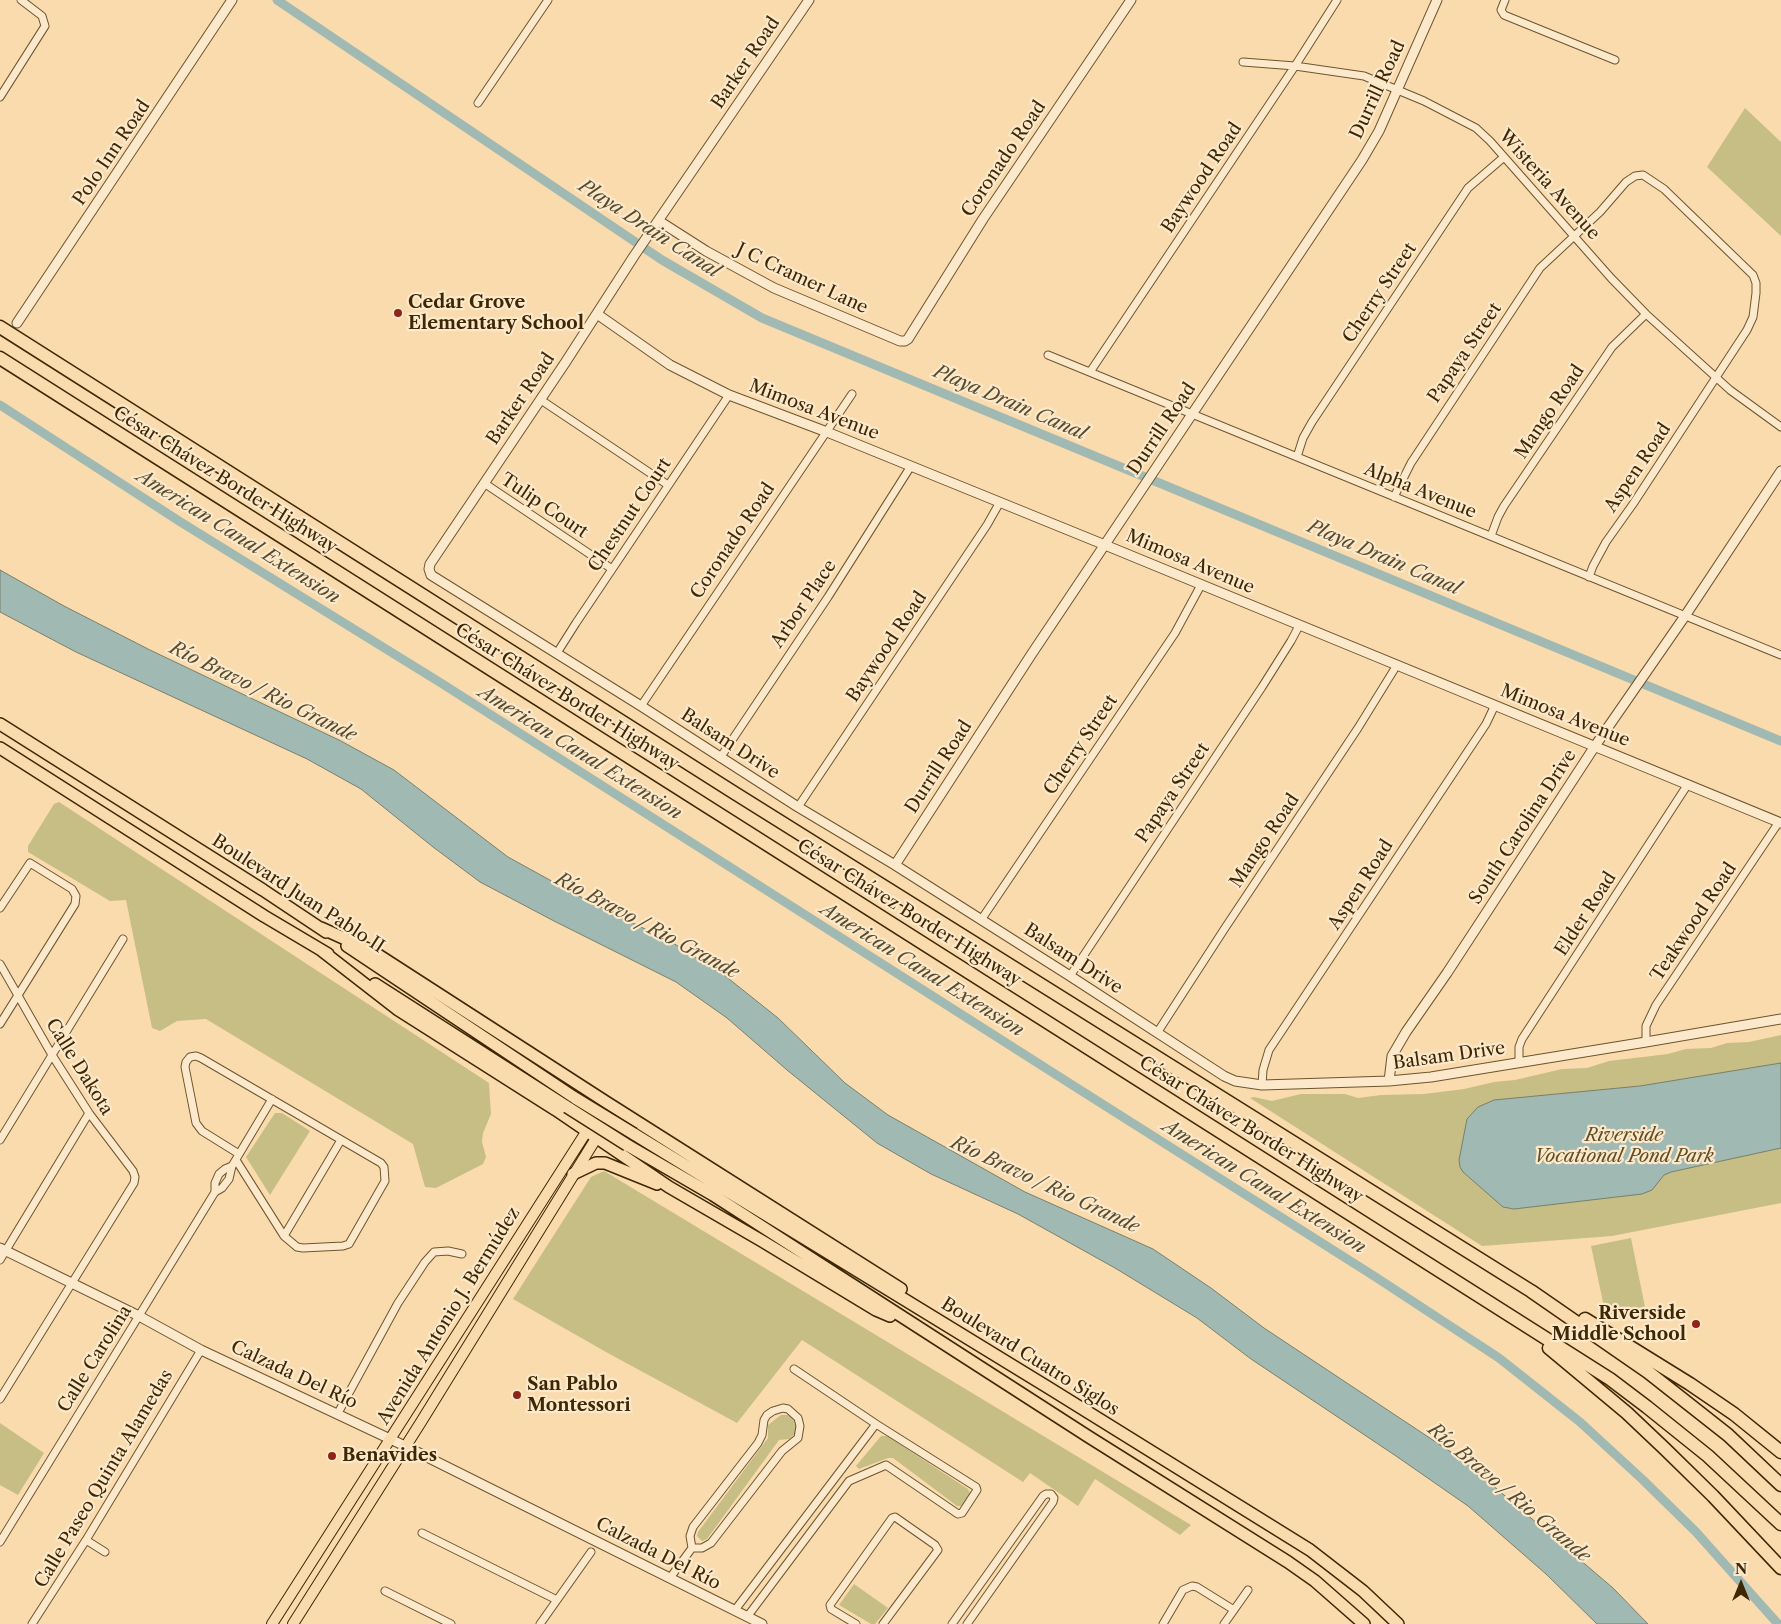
<!DOCTYPE html>
<html>
<head>
<meta charset="utf-8">
<style>
	body { margin:0 }
	#map { position:relative; width:1781px; height:1624px; overflow:hidden; background:#fadbae; font-family:"Libre Caslon Text",serif }
	canvas { display:block }
	.north { position:absolute; left:1716px; top:1559px; width:50px; height:50px; -webkit-text-stroke:4px #fce8ca; paint-order:stroke; rotate:0deg; font-size:14px; font-weight:700; line-height:20px; text-align:center; color:#3e2804 }
	.north::after { content:''; display:block; margin:auto; width:18px; height:22px; background:#3e2804; clip-path:polygon(50% 0,100% 100%,50% 72%,0 100%) }
</style>
</head>
<body>
<div id="map">
<canvas width="1781" height="1624"></canvas>
<div class="north">N</div>
</div>
<script>
const context = document.querySelector('canvas').getContext('2d');
context.lineJoin = 'round';
function fill(path, color) {
  context.fillStyle = color;
  context.fill(path, 'evenodd');
}
function poly(rows) {
  const path = new Path2D();
  for (const r of rows) {
    path.moveTo(r[0], r[1]);
    for (let i = 2; i < r.length; i += 2) path.lineTo(r[i], r[i + 1]);
  }
  return path;
}
function stroke(path, color, width, dash) {
  context.strokeStyle = color;
  context.lineWidth = width;
  context.lineCap = dash ? 'butt' : 'round';
  context.setLineDash(dash || []);
  context.stroke(path);
}
function drawText(font, color, halo, rows, align = 'center') {
  context.font = font + ' "Libre Caslon Text",serif';
  context.lineWidth = 4.5;
  context.setLineDash([]);
  context.textBaseline = 'middle';
  context.strokeStyle = halo;
  context.fillStyle = color;
  for (const [text, x, y, turn = 0] of rows) {
    context.save();
    context.translate(x, y);
    context.rotate((+turn || 0) * Math.PI / 180);
    context.textAlign = isNaN(turn) ? turn : align;
    if (halo) context.strokeText(text, 0, 0);
    context.fillText(text, 0, 0);
    context.restore();
  }
}
const green = poly([
	[1745,108,1781,142,1781,236,1707,167],
	[59,802,489,1083,491,1114,483,1133,482,1142,486,1157,483,1164,436,1188,425,1187,413,1144,206,1019,177,1021,160,1031,152,1028,126,900,110,901,28,852,28,846,54,804],
	[1781,1035,1781,1203,1612,1236,1482,1246,1250,1098,1254,1097,1272,1101,1301,1094,1345,1094,1358,1098,1381,1095,1424,1094,1464,1089,1494,1082,1515,1080,1562,1069,1587,1068,1609,1061,1668,1054,1686,1049,1711,1048,1727,1043,1749,1042],
	[275,1113,282,1113,310,1131,270,1195,246,1157],
	[604,1171,1191,1525,1180,1535,1095,1479,1078,1506,1030,1473,1023,1482,802,1340,737,1423,606,1352,513,1299,591,1177],
	[1631,1238,1646,1312,1611,1319,1606,1316,1591,1246],
	[781,1415,789,1415,794,1421,797,1432,789,1439,779,1440,707,1539,702,1541,697,1536,698,1532,768,1438,768,1425],
	[0,1423,44,1453,18,1495,0,1485],
	[881,1436,887,1436,968,1489,970,1493,962,1506,957,1506,893,1458,888,1458,859,1469,856,1466],
	[854,1584,888,1608,875,1624,871,1624,839,1605]
]);
const water = poly([
	[0,570,64,606,150,650,341,741,394,770,508,857,577,895,673,943,724,975,778,1018,845,1083,888,1115,1025,1192,1153,1249,1211,1288,1264,1328,1463,1460,1613,1588,1648,1624,1597,1624,1546,1574,1468,1506,1396,1456,1251,1359,1197,1318,1115,1268,1018,1214,931,1174,877,1143,787,1070,727,1018,676,982,554,921,480,882,433,847,361,789,307,759,76,652,0,612,0,570],
	[1781,1063,1781,1148,1671,1172,1664,1175,1652,1190,1642,1194,1514,1209,1503,1207,1463,1172,1460,1167,1459,1160,1467,1119,1478,1107,1494,1100,1640,1086,1781,1063]
]);
const canal = poly([
	[277,0,662,260,762,318,1781,741],
	[0,405,179,521,441,683,1066,1081,1374,1276,1499,1358,1580,1422,1643,1480,1696,1532,1778,1624]
]);
const minor = poly([
	[1505,0,1501,10,1504,15,1615,60],
	[1243,62,1295,66,1364,76,1424,101,1476,128,1490,141,1611,278,1646,314,1730,390,1781,427],
	[0,97,45,26,42,16,21,0],
	[478,103,548,0],
	[1048,355,1781,655],
	[1090,372,1295,66,1337,0],
	[541,400,668,485],
	[1297,457,1303,438,1312,422,1468,188,1504,157],
	[484,483,612,569],
	[1394,497,1411,463,1540,268,1600,212,1626,182,1635,176,1643,175,1664,189,1753,275,1756,283,1756,293,1753,317,1747,330,1633,504,1606,542,1593,566,1589,577],
	[1491,536,1498,517,1504,506,1612,347,1646,314],
	[557,653,576,623,729,395],
	[641,706,852,394],
	[720,758,828,597,911,466],
	[798,807,987,525,1000,502],
	[0,908,30,863,72,889,76,896,75,904,0,1024],
	[981,920,1175,633,1201,585],
	[0,964,52,1055,89,1113,133,1171,135,1177,134,1183,0,1399],
	[1070,976,1262,687,1291,641,1299,626],
	[1157,1033,1225,928,1358,728,1397,665],
	[1646,1042,1646,1026,1656,1005,1779,822],
	[1519,1063,1519,1047,1522,1039,1688,784],
	[1262,1085,1263,1070,1269,1050,1486,724,1495,705],
	[0,1140,123,939],
	[236,1160,284,1236,297,1247,303,1248,343,1246,349,1244,385,1181,384,1167,381,1163,201,1058,196,1056,190,1057,186,1062,185,1067,196,1123,202,1131,239,1154],
	[215,1192,215,1183,219,1174,225,1169,232,1166],
	[284,1236,341,1140],
	[0,1260,89,1113],
	[783,1408,788,1409,798,1418,800,1426,798,1438,782,1451,711,1543,702,1548,692,1548,690,1536,693,1527,758,1443,762,1435,764,1420,767,1415,773,1411,783,1408],
	[338,1413,398,1303,425,1262,434,1252,448,1251,462,1254],
	[422,1533,557,1600],
	[86,1540,105,1552],
	[0,1542,215,1192,222,1188,229,1179,232,1166,272,1099],
	[670,1578,692,1548],
	[385,1591,451,1624],
	[735,1610,876,1424],
	[747,1617,849,1481,886,1465,958,1514,962,1513,977,1490,976,1487,876,1424,794,1369],
	[32,1624,86,1540,201,1350],
	[540,1624,591,1552],
	[856,1624,831,1609,830,1605,892,1518,895,1517,935,1545,938,1550,883,1624],
	[952,1624,1043,1496,1046,1494,1051,1494,1054,1498,1053,1502,967,1624],
	[1163,1624,1183,1590,1192,1586,1197,1587,1234,1610],
	[1224,1624,1248,1590]
]);
const tertiary = poly([
	[809,0,634,256,565,363,430,564,429,569,431,575,641,706,798,807,895,865,1070,976,1224,1076,1235,1081,1262,1085,1389,1081,1431,1077,1646,1042,1781,1019],
	[659,221,706,251,774,288,900,341,905,341,908,339,983,219,1131,0],
	[597,314,670,365,729,395,827,432,1105,545,1781,823],
	[17,323,232,0],
	[895,865,1031,655,1362,160,1379,131,1437,0],
	[1389,1081,1392,1056,1406,1032,1447,973,1595,746,1685,616,1781,471],
	[0,1248,139,1316,201,1350,405,1446,762,1624]
]);
const primary = poly([
	[272,1624,590,1126],
	[293,1624,421,1422,600,1132]
]);
const trunk = poly([
	[0,724,263,890,326,932],
	[0,748,264,916,328,954],
	[321,928,372,951,606,1102,901,1289],
	[347,946,575,1098],
	[321,950,397,1009,556,1110,669,1187,762,1241,876,1310,890,1316],
	[375,984,567,1107],
	[634,1134,1049,1388,1310,1550,1363,1591,1398,1624],
	[627,1145,713,1195,1089,1437,1288,1562,1315,1581,1364,1624],
	[573,1174,596,1163,605,1163,657,1184]
]);
const motorway = poly([
	[0,327,733,792,1531,1291,1648,1372,1728,1435,1781,1485],
	[0,358,1610,1379,1647,1407,1708,1456,1781,1524],
	[1585,1319,1690,1384,1734,1414,1781,1452],
	[1549,1348,1627,1413,1665,1449,1713,1496,1781,1568]
]);
const trunkBridge = poly([
	[575,1098,634,1134],
	[567,1107,627,1145]
]);
const markers = [
	[398,313,5,"#8f2418"],
	[1696,1324,5,"#8f2418"],
	[517,1395,5,"#8f2418"],
	[332,1456,5,"#8f2418"]
];
const streetNames = [
	["Barker Road",746,63,-56],
	["Durrill Road",1378,90,-65],
	["Polo Inn Road",112,153,-56],
	["Coronado Road",1004,159,-56],
	["Baywood Road",1202,178,-56],
	["Wisteria Avenue",1549,185,48],
	["J C Cramer Lane",802,279,25],
	["Cherry Street",1380,293,-56],
	["Papaya Street",1465,353,-56],
	["Barker Road",521,399,-56],
	["Mimosa Avenue",814,410,21],
	["Mango Road",1550,412,-56],
	["Durrill Road",1162,429,-56],
	["Aspen Road",1638,468,-56],
	["César Chávez Border Highway",225,480,32],
	["Alpha Avenue",1420,491,22],
	["Tulip Court",544,506,34],
	["Chestnut Court",630,515,-56],
	["Coronado Road",733,541,-56],
	["Mimosa Avenue",1190,562,23],
	["Arbor Place",804,604,-56],
	["Baywood Road",887,647,-56],
	["César Chávez Border Highway",567,697,32],
	["Mimosa Avenue",1565,716,22],
	["Balsam Drive",730,744,33],
	["Cherry Street",1081,745,-56],
	["Durrill Road",939,767,-57],
	["Papaya Street",1173,793,-56],
	["South Carolina Drive",1523,827,-57],
	["Mango Road",1265,841,-56],
	["Aspen Road",1361,885,-57],
	["Boulevard Juan Pablo II",298,894,33],
	["César Chávez Border Highway",909,913,32],
	["Elder Road",1586,914,-57],
	["Teakwood Road",1694,922,-56],
	["Balsam Drive",1073,959,33],
	["Balsam Drive",1449,1056,-8],
	["Calle Dakota",79,1067,58],
	["César Chávez Border Highway",1251,1130,32],
	["Avenida Antonio J. Bermúdez",449,1316,-58],
	["Boulevard Cuatro Siglos",1030,1357,32],
	["Calle Carolina",95,1359,-58],
	["Calzada Del Río",294,1375,25],
	["Calle Paseo Quinta Alamedas",104,1479,-59],
	["Calzada Del Río",658,1554,27]
];
const poiNames = [
	["Cedar Grove",408,303],
	["Elementary School",408,324],
	["Riverside",1686,1314,"right"],
	["Middle School",1686,1335,"right"],
	["San Pablo",527,1385],
	["Montessori",527,1406],
	["Benavides",342,1456]
];
const parkNames = [
	["Riverside",1624,1136],
	["Vocational Pond Park",1624,1157]
];
const waterNames = [
	["Playa Drain Canal",649,229,33],
	["Playa Drain Canal",1010,403,23],
	["American Canal Extension",238,537,32],
	["Playa Drain Canal",1384,558,23],
	["Río Bravo / Rio Grande",263,692,26],
	["American Canal Extension",580,753,32],
	["Río Bravo / Rio Grande",647,926,28],
	["American Canal Extension",922,970,32],
	["Río Bravo / Rio Grande",1045,1185,25],
	["American Canal Extension",1264,1187,32],
	["Río Bravo / Rio Grande",1509,1493,40]
];
fill(green, '#c6be85');
fill(water, '#a0b9b2');
stroke(water, '#797f6c', 1);
stroke(canal, '#a0b9b2', 9);
stroke(minor, '#6d552e', 9);
stroke(tertiary, '#6d552e', 11);
stroke(primary, '#3e2804', 12);
stroke(trunk, '#3e2804', 14);
stroke(motorway, '#3e2804', 15);
stroke(minor, '#fce8ca', 7);
stroke(tertiary, '#fce8ca', 9);
stroke(primary, '#fadbae', 10);
stroke(trunk, '#fadbae', 11);
stroke(motorway, '#fadbae', 12);
stroke(trunkBridge, '#3e2804', 14, []);
stroke(trunkBridge, '#fadbae', 11);
for (const [x, y, r, color] of markers) {
  const dot = new Path2D();
  dot.arc(x, y, r, 0, 2 * Math.PI);
  context.fillStyle = color;
  context.fill(dot);
  stroke(dot, '#fce8ca', 2);
}
drawText('18px', '#3e2804', '#fce8ca', streetNames);
drawText('bold 18px', '#3e2804', '#fce8ca', poiNames, 'left');
drawText('italic 18px', '#604e24', '#fce8ca', parkNames);
drawText('italic 19px', '#564c30', '#fce8ca', waterNames);
</script>
</body>
</html>
